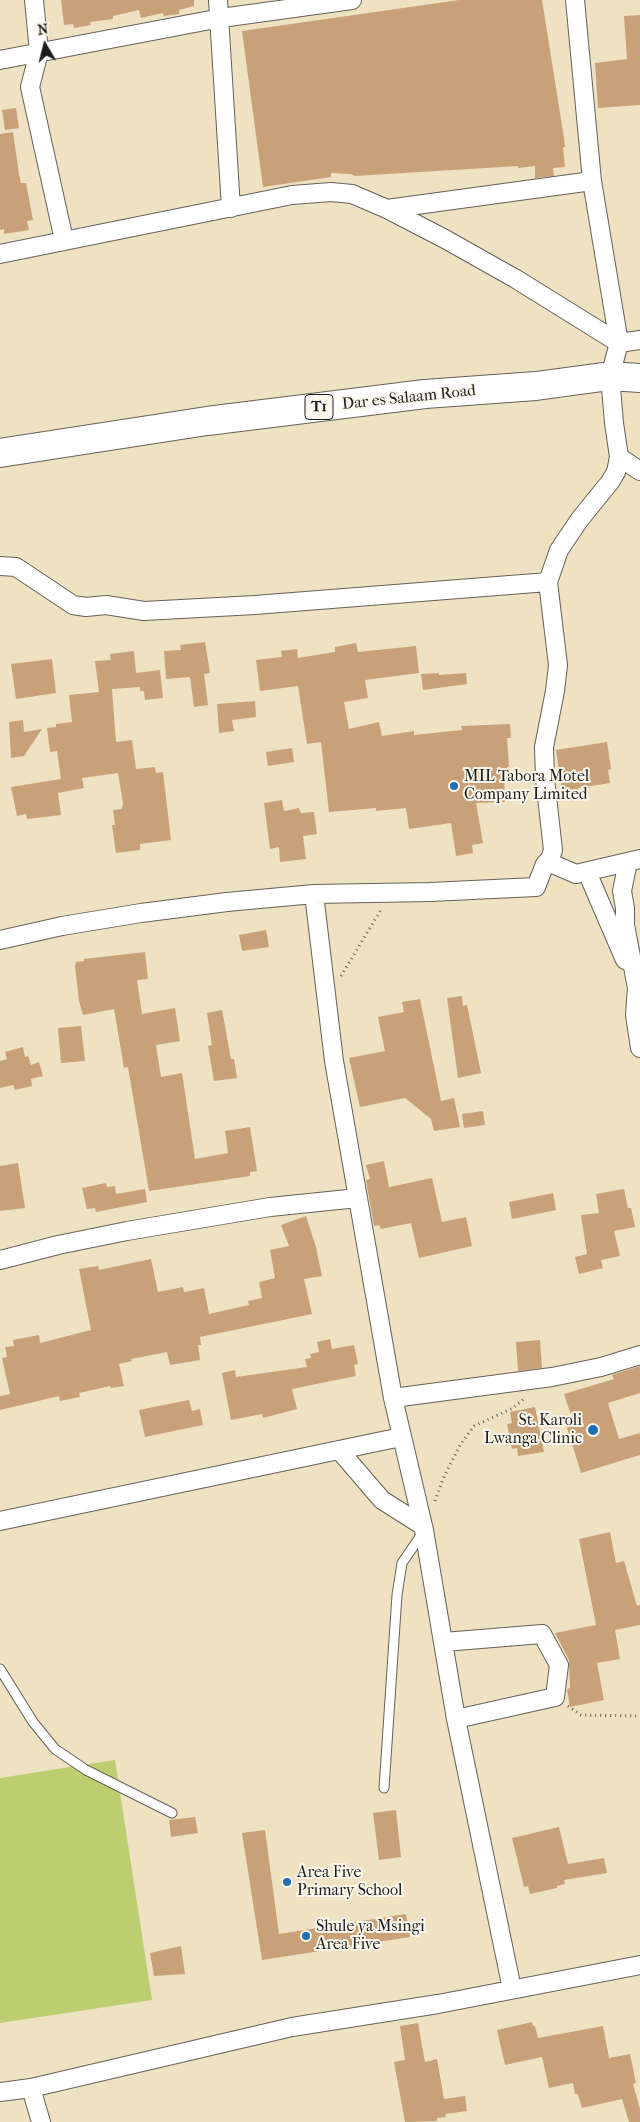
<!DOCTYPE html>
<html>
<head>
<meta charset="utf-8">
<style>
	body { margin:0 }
	#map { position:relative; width:640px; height:2122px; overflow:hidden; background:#eee2c3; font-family:"IM FELL French Canon",serif }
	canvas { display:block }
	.north { position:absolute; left:20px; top:20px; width:50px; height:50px; -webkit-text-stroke:4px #fbf7ec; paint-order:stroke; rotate:352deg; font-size:14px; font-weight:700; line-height:20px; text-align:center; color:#1c1c1c }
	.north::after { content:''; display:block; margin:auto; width:18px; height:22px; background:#1c1c1c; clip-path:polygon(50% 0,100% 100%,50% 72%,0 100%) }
</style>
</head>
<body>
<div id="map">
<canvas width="640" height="2122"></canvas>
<div class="north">N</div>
</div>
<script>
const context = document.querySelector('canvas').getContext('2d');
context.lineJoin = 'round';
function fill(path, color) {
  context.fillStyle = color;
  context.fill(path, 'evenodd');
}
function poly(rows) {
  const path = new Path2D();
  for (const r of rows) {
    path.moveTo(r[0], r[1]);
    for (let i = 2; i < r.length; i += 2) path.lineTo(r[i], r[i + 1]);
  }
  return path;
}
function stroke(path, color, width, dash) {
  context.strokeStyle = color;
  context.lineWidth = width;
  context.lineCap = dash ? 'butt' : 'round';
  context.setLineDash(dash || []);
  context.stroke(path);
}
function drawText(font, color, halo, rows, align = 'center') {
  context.font = font + ' "IM FELL French Canon",serif';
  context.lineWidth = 4;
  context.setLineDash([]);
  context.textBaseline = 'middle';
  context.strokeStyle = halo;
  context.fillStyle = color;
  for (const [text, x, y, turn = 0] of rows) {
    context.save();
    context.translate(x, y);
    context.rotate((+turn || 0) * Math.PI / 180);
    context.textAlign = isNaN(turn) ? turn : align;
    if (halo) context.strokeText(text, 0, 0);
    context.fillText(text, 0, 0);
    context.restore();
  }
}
const green = poly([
	[115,1760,152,2000,0,2023,0,1778]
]);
const building = poly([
	[61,0,194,0,194,6,179,10,179,14,164,16,163,13,141,18,139,10,113,16,113,19,90,22,91,25,74,28,73,24,64,25],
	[459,0,542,0,564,138,565,147,563,147,565,167,553,168,554,176,535,178,535,166,518,168,518,166,355,176,351,174,331,173,331,177,263,187,242,31],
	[640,15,640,105,598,108,595,63,627,59,624,16],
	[16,108,19,128,5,130,2,110],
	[13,132,19,174,21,183,26,183,33,220,27,221,29,230,4,234,4,229,0,230,0,134],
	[205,642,210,673,204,674,208,705,194,707,190,677,166,679,164,651,181,650,180,645],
	[356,643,358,652,416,646,419,673,365,680,368,698,344,702,349,729,379,722,382,736,414,731,414,735,462,730,461,726,510,724,511,738,507,738,509,766,504,773,505,802,476,803,483,843,472,845,473,853,456,856,451,823,409,829,406,808,376,811,376,808,329,812,321,742,307,744,298,686,260,691,256,660,282,657,281,651,297,649,298,658,335,652,335,647],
	[134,651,136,673,160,670,163,698,145,700,144,691,140,691,140,687,112,689,116,742,132,740,136,769,155,767,156,773,163,772,171,840,140,844,140,850,116,853,112,825,115,825,113,810,122,809,123,803,118,773,82,778,84,788,58,793,61,815,27,819,26,814,17,816,11,787,61,779,57,751,50,752,47,728,56,727,56,724,72,722,69,695,99,692,95,661,111,660,110,654],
	[52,659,56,693,16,699,11,664],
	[439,673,439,675,466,673,467,684,423,690,421,674],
	[255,701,256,717,232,720,234,731,219,733,217,704],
	[23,720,24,732,42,729,24,756,11,758,9,722],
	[607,742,611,769,608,770,610,783,578,788,579,794,563,797,556,750],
	[292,748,294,762,268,766,266,752],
	[282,800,284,811,299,808,301,813,314,812,317,834,303,836,306,859,280,862,279,847,270,849,264,803],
	[266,930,269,947,242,951,239,935],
	[145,952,148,979,137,980,142,1014,175,1008,180,1041,156,1045,161,1077,182,1073,195,1159,228,1153,225,1131,250,1127,257,1171,250,1172,250,1176,149,1191,128,1067,124,1068,114,1009,83,1015,79,1001,75,966,76,962,84,961,84,959],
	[462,996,463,1006,467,1005,481,1073,458,1078,447,998],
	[420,999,441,1101,454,1098,460,1127,434,1131,431,1119,405,1098,360,1107,349,1058,385,1051,378,1017,404,1012,402,1002],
	[222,1010,231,1059,234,1059,237,1078,214,1081,208,1046,212,1045,207,1013],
	[81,1026,85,1061,61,1063,58,1028],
	[23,1047,25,1057,28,1056,31,1065,39,1062,43,1076,31,1079,32,1086,15,1090,13,1085,0,1088,0,1061,7,1059,5,1052],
	[483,1111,485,1125,464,1128,462,1114],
	[384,1161,389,1187,432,1178,442,1222,466,1217,472,1246,419,1258,411,1223,381,1229,379,1225,374,1226,366,1180,370,1179,366,1165],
	[18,1163,25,1208,0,1211,0,1166],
	[106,1183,107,1187,115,1186,116,1194,145,1189,147,1202,96,1212,95,1208,87,1209,82,1188],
	[624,1189,628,1208,631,1208,635,1227,614,1231,620,1256,601,1260,603,1268,579,1274,575,1257,587,1254,581,1215,599,1213,596,1194],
	[553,1193,556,1210,512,1219,509,1202],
	[306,1216,316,1247,322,1276,304,1279,312,1314,200,1337,201,1345,198,1345,200,1360,170,1365,167,1352,131,1359,132,1361,119,1364,124,1386,111,1388,110,1386,79,1393,80,1397,60,1401,59,1396,0,1410,0,1396,10,1394,2,1358,7,1357,5,1347,14,1346,13,1340,39,1335,40,1343,91,1330,79,1269,98,1266,99,1270,151,1259,158,1292,183,1287,184,1292,204,1288,209,1314,249,1305,248,1301,262,1298,259,1282,275,1278,270,1250,289,1246,281,1225],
	[330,1339,332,1349,354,1345,358,1364,354,1365,356,1376,292,1389,297,1409,263,1418,262,1414,231,1420,222,1373,235,1370,236,1377,307,1367,305,1359,311,1358,310,1354,319,1352,317,1342],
	[540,1340,542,1368,518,1371,516,1342],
	[640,1366,640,1393,608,1403,619,1439,640,1433,640,1455,581,1473,565,1421,572,1418,564,1394,614,1379,612,1375],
	[189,1400,192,1411,200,1409,203,1425,145,1437,139,1410],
	[535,1407,544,1452,518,1456,517,1448,512,1449,507,1424,512,1423,510,1412],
	[610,1532,616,1563,624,1561,637,1606,640,1605,640,1625,615,1630,620,1659,597,1663,604,1700,570,1707,567,1689,570,1688,569,1660,555,1633,596,1625,579,1539],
	[396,1810,401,1857,379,1860,373,1813],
	[195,1817,198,1833,171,1837,169,1820],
	[559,1827,568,1864,604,1858,607,1873,564,1880,565,1884,557,1886,557,1888,530,1894,528,1886,524,1887,512,1838],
	[265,1830,279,1934,406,1914,410,1937,262,1960,242,1833],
	[181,1946,185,1974,154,1976,150,1953],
	[532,2022,533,2026,535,2026,538,2038,603,2026,609,2058,630,2054,636,2083,633,2084,640,2109,640,2122,629,2122,622,2099,582,2108,578,2094,575,2094,573,2083,549,2088,542,2057,505,2065,497,2030],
	[418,2023,425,2062,437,2059,444,2099,465,2096,467,2111,445,2114,446,2117,437,2118,437,2121,405,2122,394,2062,405,2060,400,2026]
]);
const path = poly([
	[341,976,382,908],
	[435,1501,443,1479,460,1445,474,1426,513,1408,525,1398],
	[568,1706,581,1715,640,1716]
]);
const service = poly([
	[0,1669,33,1722,55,1749,86,1770,172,1813],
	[384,1788,397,1595,402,1563,424,1531]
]);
const minor = poly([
	[34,0,39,52,30,87,64,240],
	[218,0,231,208],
	[0,60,221,18,352,0],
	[387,209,592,181],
	[0,254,292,195,331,192,352,194,387,209,445,239,516,279,619,343,640,340],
	[619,457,640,471],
	[0,566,16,567,73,605,86,607,106,605,144,611,255,605,548,582],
	[548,862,576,874,640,859],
	[628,862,622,891,625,908,625,925,637,988,635,1015,640,1048],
	[587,872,625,960],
	[314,894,334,1061,393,1398,424,1530,456,1719,512,1989],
	[0,940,62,926,141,913,227,902,314,894,430,892,536,887,545,864,550,859,553,850,545,779,544,747,555,691,558,665,548,582,559,550,580,519,610,482,616,472,619,457,614,423,610,376,619,343,592,181,575,0],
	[0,1260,58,1245,127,1231,270,1207,358,1198],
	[393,1398,552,1377,601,1367,640,1355],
	[339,1450,382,1500,423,1526],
	[0,1521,401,1437],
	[444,1642,542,1634,559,1665,555,1697,456,1719],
	[31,2088,41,2122],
	[0,2092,31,2088,292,2027,438,2004,640,1965]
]);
const trunk = poly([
	[0,453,207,421,425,394,536,386,610,376,640,378]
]);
const markers = [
	[454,786,5,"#1f6fb2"],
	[593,1430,6,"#1f6fb2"],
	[287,1882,5,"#1f6fb2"],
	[306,1936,5,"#1f6fb2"]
];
const shields = [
	[319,407,28]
];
const shieldNames = [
	["T1",319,407]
];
const streetNames = [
	["Dar es Salaam Road",409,398,-6]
];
const poiNames = [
	["MIL Tabora Motel",464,777],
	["Company Limited",464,795],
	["St. Karoli",582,1421,"right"],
	["Lwanga Clinic",582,1439,"right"],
	["Area Five",297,1873],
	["Primary School",297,1891],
	["Shule ya Msingi",316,1927],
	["Area Five",316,1945]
];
fill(green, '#bdce71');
fill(building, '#c8a178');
stroke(service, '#666156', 11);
stroke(minor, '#666156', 20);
stroke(trunk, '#666156', 30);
stroke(path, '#666156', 3, [1, 4]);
stroke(service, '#fff', 9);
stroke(minor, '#fff', 18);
stroke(trunk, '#fff', 28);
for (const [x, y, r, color] of markers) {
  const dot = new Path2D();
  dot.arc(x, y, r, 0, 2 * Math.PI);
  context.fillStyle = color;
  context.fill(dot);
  stroke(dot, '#fbf7ec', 2);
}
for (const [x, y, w] of shields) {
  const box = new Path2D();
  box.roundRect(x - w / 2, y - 12.5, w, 25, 4);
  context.fillStyle = '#fbf7ec';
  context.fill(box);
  stroke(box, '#1c1c1c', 1);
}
drawText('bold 15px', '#1c1c1c', null, shieldNames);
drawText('16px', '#1c1c1c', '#fbf7ec', streetNames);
drawText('16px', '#1c1c1c', '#fbf7ec', poiNames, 'left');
</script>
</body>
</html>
